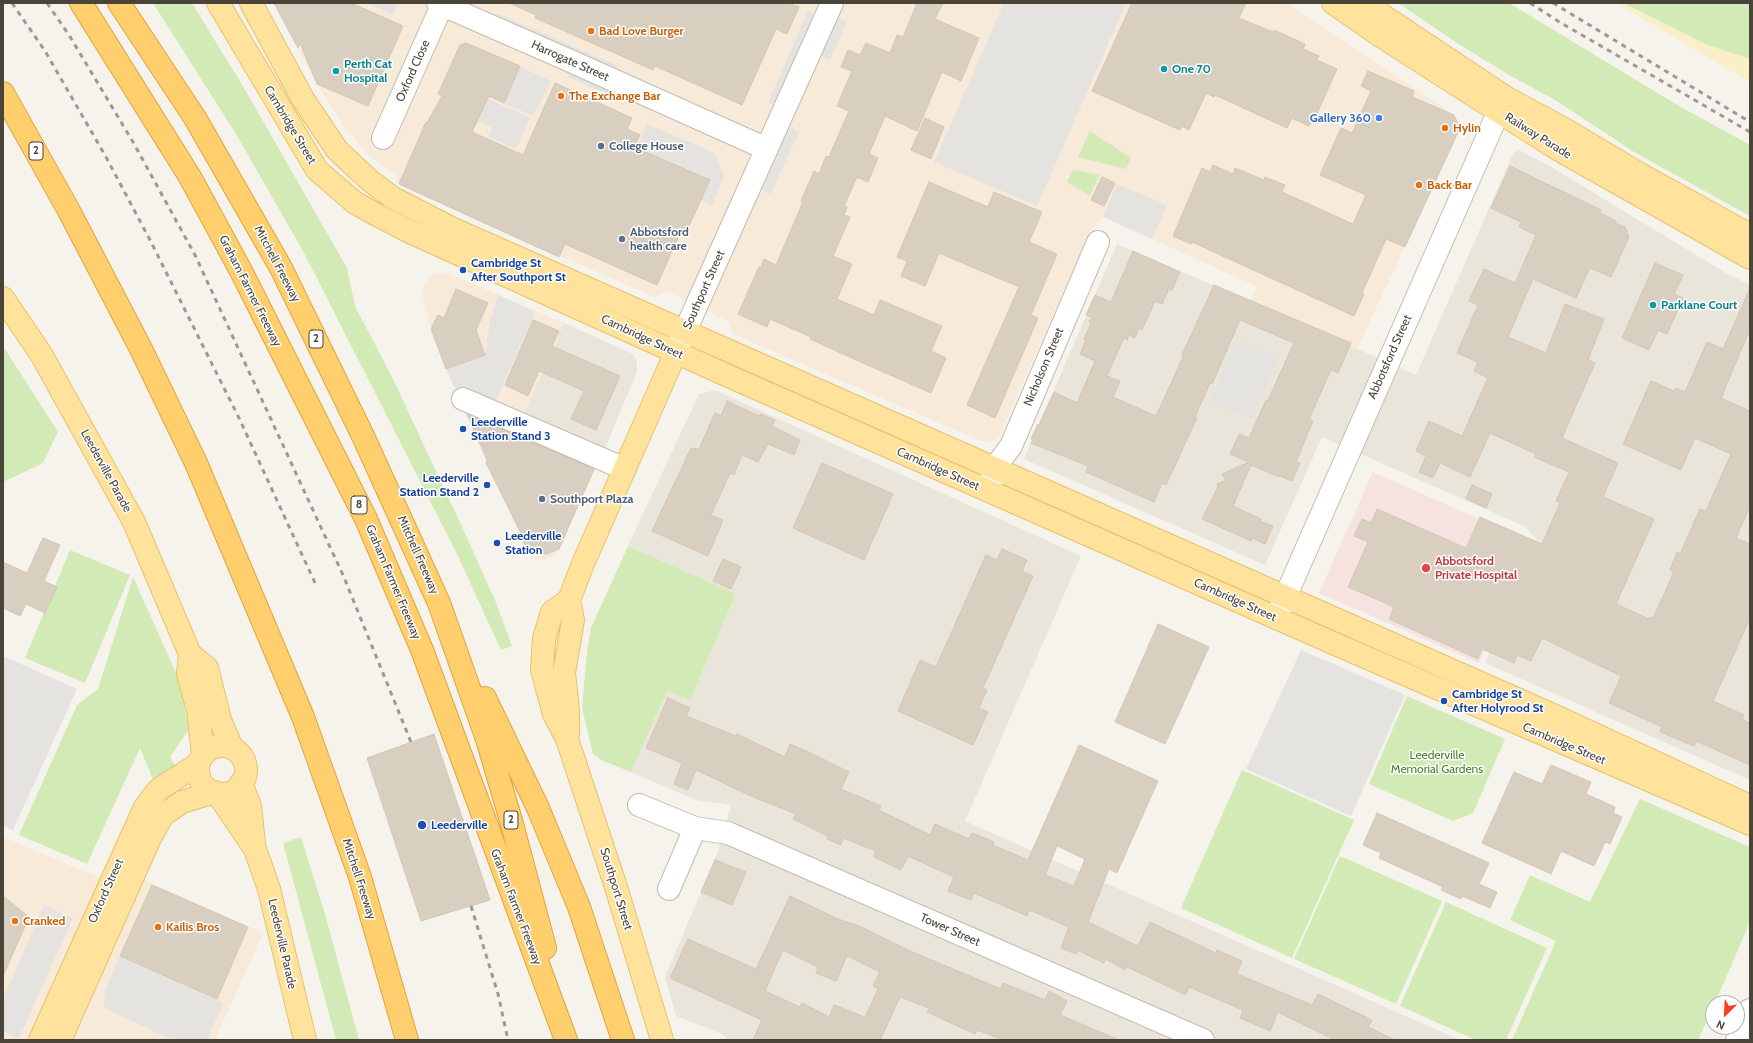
<!DOCTYPE html>
<html>
<head>
<meta charset="utf-8">
<style>
	body { margin:0 }
	#map { position:relative; width:1753px; height:1043px; overflow:hidden; background:#f6f3ec; font-family:Cabin,sans-serif }
	canvas { display:block }
	.frame { position:absolute; inset:0; border:4px solid #4b4439; pointer-events:none }
	.north { position:absolute; left:1705px; top:995px; width:40px; height:40px; box-sizing:border-box; background:#fff; border:1px solid #b7b4b0; border-radius:50%; rotate:204deg; font-size:11px; font-weight:700; line-height:16px; text-align:center; color:#4b4439 }
	.north::after { content:''; display:block; margin:auto; width:14px; height:18px; background:#fc3f1d; clip-path:polygon(50% 0,100% 100%,50% 72%,0 100%) }
</style>
</head>
<body>
<div id="map">
<canvas width="1753" height="1043"></canvas>
<div class="frame"></div>
<div class="north">N</div>
</div>
<script>
const context = document.querySelector('canvas').getContext('2d');
context.lineJoin = 'round';
function fill(path, color) {
  context.fillStyle = color;
  context.fill(path, 'evenodd');
}
function poly(rows) {
  const path = new Path2D();
  for (const r of rows) {
    if (r.length === 3) {
      path.moveTo(r[0] + r[2], r[1]);
      path.arc(r[0], r[1], r[2], 0, 2 * Math.PI);
      continue;
    }
    path.moveTo(r[0], r[1]);
    for (let i = 2; i < r.length; i += 2) path.lineTo(r[i], r[i + 1]);
  }
  return path;
}
function stroke(path, color, width, dash) {
  context.strokeStyle = color;
  context.lineWidth = width;
  context.lineCap = dash ? 'butt' : 'round';
  context.setLineDash(dash || []);
  context.stroke(path);
}
function drawText(font, color, halo, rows, align = 'center') {
  context.font = font + ' Cabin,sans-serif';
  context.lineWidth = 3;
  context.setLineDash([]);
  context.textBaseline = 'middle';
  context.strokeStyle = halo;
  context.fillStyle = color;
  for (const [text, x, y, turn = 0] of rows) {
    context.save();
    context.translate(x, y);
    context.rotate((+turn || 0) * Math.PI / 180);
    context.textAlign = isNaN(turn) ? turn : align;
    if (halo) context.strokeText(text, 0, 0);
    context.fillText(text, 0, 0);
    context.restore();
  }
}
const residential = poly([
	[1517,149,1548,165,1724,272,1750,285,1750,780,1485,663,1539,543,1526,527,1322,437,1265,565,1024,459,1117,244,1250,301,1416,375,1511,158],
	[564,323,633,354,637,362,637,372,603,453,522,417],
	[715,390,1081,556,965,821,1460,1040,728,1040,722,1034,676,1016,665,977,718,851,731,805,696,800,631,772,667,691,690,700,736,594,628,546,699,394]
]);
const commercial = poly([
	[274,3,1287,3,1454,115,1460,128,1357,349,1250,301,1258,287,1103,217,1089,233,998,439,986,443,733,334,728,321,667,291,655,297,491,226,399,184,394,174,377,163,358,143,343,125,317,84],
	[448,273,564,323,523,417,603,453,556,555,541,561,528,555,429,322,422,295,424,284,433,275],
	[5,838,136,893,142,879,263,933,215,1040,3,1040,3,841]
]);
const medical = poly([
	[1373,472,1533,543,1479,663,1319,593]
]);
const green = poly([
	[153,3,192,3,244,88,347,268,355,306,393,379,463,529,495,600,512,646,501,650,457,554,303,251,236,134],
	[1398,3,1509,3,1679,106,1750,145,1750,216,1634,152,1555,100,1509,75,1457,43],
	[1623,3,1750,3,1750,59,1707,45],
	[1090,131,1131,158,1126,169,1078,157],
	[1073,170,1099,175,1090,196,1067,182],
	[3,346,58,432,43,463,3,482],
	[628,546,736,594,690,700,667,691,631,772,601,760,593,754,582,708,587,651,591,628],
	[70,550,130,575,85,683,25,658],
	[133,577,178,677,189,729,170,757,177,769,154,782,140,748,87,864,19,835,77,705,98,689],
	[1407,696,1505,739,1473,813,1453,821,1369,784],
	[1242,770,1354,820,1292,958,1181,908],
	[1640,799,1750,847,1750,922,1715,1003,1713,1003,1713,1007,1698,1040,1512,1040,1556,941,1510,920,1530,875,1590,902],
	[301,837,325,914,359,1040,336,1040,283,843],
	[1340,856,1442,901,1396,1004,1294,959],
	[1446,902,1547,948,1506,1040,1476,1040,1400,1006]
]);
const sand = poly([
	[1616,3,1623,3,1707,45,1750,59,1750,82]
]);
const parking = poly([
	[367,3,398,3,393,15],
	[1004,3,1126,3,1037,206,934,162],
	[808,11,818,15,778,107,768,103],
	[497,13,618,66,615,72,495,19],
	[838,17,847,21,830,60,821,56],
	[503,59,551,81,533,116,504,103],
	[571,71,634,99,632,105,568,77],
	[488,99,530,118,516,149,488,136,492,127,477,121],
	[647,124,715,153,724,176,712,205,701,200,710,180,629,165],
	[789,127,799,132,771,194,762,190],
	[1117,184,1167,205,1152,239,1103,217],
	[498,295,535,312,494,405,454,387,446,369,485,354,490,322],
	[1237,340,1278,358,1251,419,1210,401],
	[1301,650,1405,695,1351,816,1246,769],
	[3,656,77,689,13,830,3,826],
	[44,905,73,918,19,1038,3,1031,3,999],
	[120,956,223,1003,207,1040,173,1040,104,1008,105,990]
]);
const building = poly([
	[274,3,351,3,403,26,368,106,317,84,300,43,298,48,274,3],
	[509,3,788,3,799,7,787,34,776,29,742,105,655,66,653,70,535,18,536,15,509,3],
	[917,3,943,3,935,19,979,38,961,81,942,72,917,131,885,116,869,154,878,158,868,182,857,177,844,206,847,207,844,215,850,217,833,256,852,264,837,299,874,315,880,300,942,326,931,351,946,358,931,393,854,359,810,339,811,337,770,319,767,327,738,314,759,267,761,267,764,259,776,265,803,202,801,201,814,171,819,174,826,156,829,157,849,111,837,106,852,71,841,67,848,50,860,55,866,43,890,53,897,35,903,37,917,3],
	[1132,3,1246,3,1239,18,1273,32,1274,30,1305,44,1303,49,1319,56,1317,60,1337,69,1314,120,1313,119,1309,126,1292,118,1287,128,1215,95,1214,97,1206,93,1189,130,1182,126,1180,130,1092,91,1132,3],
	[466,43,520,66,504,103,489,96,472,132,523,155,555,83,632,118,627,129,640,135,634,147,710,180,685,235,680,233,657,285,565,244,559,257,399,184,426,122,427,123,442,96,438,94,460,45,466,43],
	[1368,71,1414,91,1412,97,1454,115,1460,128,1405,247,1386,239,1362,293,1364,294,1354,316,1192,242,1191,244,1173,236,1202,168,1210,172,1213,165,1233,174,1235,168,1264,180,1265,177,1285,185,1282,192,1353,224,1366,195,1320,175,1341,128,1352,133,1371,91,1361,86,1368,71],
	[925,118,944,127,931,159,911,150,925,118],
	[1510,166,1601,210,1600,213,1616,221,1615,223,1625,227,1629,237,1611,277,1590,268,1576,298,1533,279,1508,337,1546,353,1565,304,1604,319,1588,360,1595,363,1562,438,1618,463,1603,497,1654,519,1616,604,1649,619,1650,617,1653,618,1674,572,1670,570,1677,552,1680,554,1700,509,1706,511,1731,454,1695,438,1681,470,1623,444,1651,381,1674,391,1676,388,1685,392,1707,342,1723,349,1750,288,1750,329,1721,398,1750,411,1750,506,1736,538,1750,544,1750,618,1713,701,1744,715,1742,719,1750,723,1750,765,1696,741,1694,746,1660,732,1662,727,1609,703,1621,676,1542,638,1531,661,1517,655,1514,663,1482,649,1478,659,1389,619,1394,607,1348,587,1368,542,1354,536,1362,519,1371,523,1377,509,1466,548,1480,517,1542,544,1560,503,1556,501,1569,472,1534,457,1536,454,1490,433,1470,477,1440,463,1433,478,1419,472,1426,456,1416,451,1429,421,1462,436,1488,378,1474,371,1478,362,1457,353,1478,305,1469,301,1484,269,1515,283,1536,235,1519,227,1521,222,1491,208,1510,166],
	[1102,177,1115,183,1104,206,1091,200,1102,177],
	[929,182,988,207,994,192,1042,212,1029,242,1057,254,1031,315,1038,318,995,418,967,405,1019,287,939,253,925,286,901,276,907,261,897,257,929,182],
	[1133,251,1180,272,1172,290,1169,289,1162,304,1155,301,1142,330,1139,329,1135,338,1129,335,1127,340,1124,338,1107,376,1120,381,1113,397,1156,416,1184,355,1182,355,1214,285,1351,343,1338,373,1331,370,1309,419,1313,421,1296,462,1300,463,1292,481,1280,476,1279,477,1251,465,1233,506,1261,519,1260,521,1273,526,1265,544,1252,538,1251,541,1202,519,1218,487,1217,484,1226,480,1222,474,1249,462,1230,454,1239,434,1249,438,1266,400,1268,400,1294,343,1240,320,1212,384,1210,383,1195,417,1197,418,1166,485,1162,483,1154,502,1086,472,1088,466,1031,443,1033,440,1031,439,1038,424,1039,425,1054,392,1077,403,1095,361,1080,354,1086,340,1084,339,1091,323,1089,322,1092,317,1086,315,1095,295,1111,302,1133,251],
	[1655,263,1683,275,1674,294,1683,298,1667,334,1658,330,1649,350,1622,338,1655,263],
	[456,289,488,303,476,330,485,355,446,369,431,329,438,315,444,318,456,289],
	[533,320,559,331,552,346,620,376,596,430,571,419,584,391,539,371,528,396,505,385,533,320],
	[727,401,759,416,760,414,775,420,772,426,800,440,794,455,768,444,758,462,742,455,734,475,730,473,711,515,723,520,708,556,652,531,691,448,699,449,715,413,721,416,727,401],
	[467,414,594,469,559,549,546,554,527,554,529,546,523,543,524,539,486,463,487,460,467,414],
	[822,463,893,494,864,560,793,528,822,463],
	[1472,485,1492,494,1486,508,1466,499,1472,485],
	[43,538,60,545,44,581,57,587,45,613,26,604,20,616,3,608,3,562,27,573,43,538],
	[1002,549,1027,560,1022,571,1033,576,983,688,987,690,979,708,988,712,973,745,898,711,920,660,936,667,986,555,997,560,1002,549],
	[723,559,741,567,731,589,713,581,723,559],
	[1158,624,1209,647,1165,744,1115,722,1158,624],
	[668,698,690,708,686,716,736,736,737,734,785,757,790,744,811,753,849,772,841,789,881,806,879,810,930,835,935,824,969,839,972,833,994,842,993,845,1028,860,1079,745,1158,781,1117,873,1109,869,1088,922,1138,946,1150,922,1216,953,1217,950,1242,961,1237,974,1312,1005,1318,994,1372,1020,1368,1027,1395,1040,1335,1040,1278,1012,1270,1031,1240,1018,1243,1010,1189,987,1186,995,1127,967,1125,970,1106,959,1104,963,1077,950,1076,954,1061,948,1069,927,1029,910,1027,916,974,893,971,900,948,891,954,877,908,856,901,870,874,857,876,851,843,838,841,845,827,839,828,836,793,819,796,814,753,797,696,770,688,790,674,784,682,763,646,748,668,698],
	[1057,846,1085,859,1074,886,1045,875,1057,846],
	[434,734,490,900,421,921,367,758,434,734],
	[1551,765,1591,782,1586,794,1615,807,1613,813,1622,817,1610,844,1605,842,1594,866,1561,851,1551,874,1482,843,1514,772,1542,784,1551,765],
	[1377,813,1489,863,1479,884,1497,892,1490,908,1462,896,1461,899,1441,890,1443,887,1379,858,1381,853,1363,845,1377,813],
	[715,860,746,872,732,905,701,892,715,860],
	[152,885,248,927,217,999,120,956,152,885],
	[3,896,29,917,3,976,3,896],
	[790,896,838,919,859,926,910,951,1001,989,1003,983,1045,1000,1049,991,1067,1001,1060,1015,1119,1040,1003,1040,977,1030,975,1034,927,1012,929,1008,900,997,880,1040,753,1040,762,1020,670,978,688,939,756,969,790,896],
	[783,950,818,967,816,973,836,981,847,956,880,972,873,986,878,989,865,1017,834,1005,829,1017,802,1003,800,1007,765,991,783,950]
]);
const minor = poly([
	[438,3,566,59,767,149],
	[383,138,443,3],
	[677,349,832,3],
	[463,399,625,469],
	[987,490,999,462,1011,446,1098,242],
	[1276,618,1505,97],
	[639,805,695,828,728,833,1203,1040],
	[669,889,695,828],
	[1737,1040,1750,1010]
]);
const major = poly([
	[218,3,317,170,354,202,375,214,412,233,724,374,1333,643,1750,824],
	[251,3,303,99,337,150,368,179,393,198,451,228,1553,715,1750,806],
	[1333,3,1379,35,1554,147,1750,258],
	[1364,3,1505,97,1566,130,1638,173,1750,235],
	[3,298,41,354,134,522,190,654,207,668,220,720,232,748],
	[190,654,188,674,198,710,203,755],
	[568,734,568,711,564,673,573,620,569,600],
	[222,770,24],
	[241,783,250,806,254,844],
	[217,793,255,849,269,889,305,1040],
	[40,1040,145,807,158,790,198,764],
	[60,1040,150,838,163,815,182,802,215,792],
	[662,1040,616,887,567,739,554,714,542,670,544,639,552,612,569,600,582,566,676,352]
]);
const highway = poly([
	[81,3,190,177,241,271,366,519,422,650,566,1040],
	[119,3,195,118,281,268,363,436,439,603,487,739,512,824,545,948],
	[3,93,68,209,141,349,196,463,303,717,360,877,407,1040],
	[485,698,538,808,579,907,623,1040]
]);
const rail = poly([
	[12,3,45,51,106,157,150,240,239,418,316,585],
	[47,3,69,35,133,142,195,255,343,575,411,742],
	[1530,3,1561,23,1750,132],
	[1553,3,1750,122],
	[471,906,498,994,508,1040]
]);
const markers = [
	[591,31,4,"#e8710a"],
	[1164,69,4,"#0f9aa8"],
	[336,71,4,"#0f9aa8"],
	[561,96,4,"#e8710a"],
	[1379,118,4,"#3f7fe0"],
	[1445,128,4,"#e8710a"],
	[601,146,4,"#5c6f8a"],
	[1419,185,4,"#e8710a"],
	[622,239,4,"#5c6f8a"],
	[463,270,4,"#1a4fb4"],
	[1653,305,4,"#0f9aa8"],
	[463,429,4,"#1a4fb4"],
	[487,485,4,"#1a4fb4"],
	[542,499,4,"#5c6f8a"],
	[497,543,4,"#1a4fb4"],
	[1426,568,5,"#e0444e"],
	[1444,701,4,"#1a4fb4"],
	[422,825,5,"#1a4fb4"],
	[15,921,4,"#e8710a"],
	[158,927,4,"#e8710a"]
];
const shields = [
	[36,151,14],
	[316,339,14],
	[359,505,16],
	[511,820,14]
];
const shieldNames = [
	["2",36,151],
	["2",316,339],
	["8",359,505],
	["2",511,820]
];
const foodNames = [
	["Bad Love Burger",599,31],
	["The Exchange Bar",569,96],
	["Hylin",1453,128],
	["Back Bar",1427,185],
	["Cranked",23,921],
	["Kailis Bros",166,927]
];
const streetNames = [
	["Harrogate Street",570,61,24],
	["Oxford Close",413,71,-66],
	["Cambridge Street",290,125,59],
	["Railway Parade",1538,136,32],
	["Mitchell Freeway",277,264,62],
	["Southport Street",704,290,-66],
	["Graham Farmer Freeway",250,291,63],
	["Cambridge Street",642,337,25],
	["Abbotsford Street",1390,357,-66],
	["Nicholson Street",1044,367,-67],
	["Cambridge Street",938,469,24],
	["Leederville Parade",106,471,61],
	["Mitchell Freeway",418,555,66],
	["Graham Farmer Freeway",393,582,67],
	["Cambridge Street",1235,600,24],
	["Cambridge Street",1564,744,23],
	["Mitchell Freeway",359,879,72],
	["Southport Street",616,889,73],
	["Oxford Street",106,891,-66],
	["Graham Farmer Freeway",516,907,69],
	["Tower Street",950,930,24],
	["Leederville Parade",282,944,77]
];
const cultureNames = [
	["Perth Cat",344,64],
	["Hospital",344,78],
	["One 70",1172,69],
	["Parklane Court",1661,305]
];
const shopNames = [
	["Gallery 360",1371,118]
];
const serviceNames = [
	["College House",609,146],
	["Abbotsford",630,232],
	["health care",630,246],
	["Southport Plaza",550,499]
];
const transitNames = [
	["Cambridge St",471,263],
	["After Southport St",471,277],
	["Leederville",471,422],
	["Station Stand 3",471,436],
	["Leederville",479,478,"right"],
	["Station Stand 2",479,492,"right"],
	["Leederville",505,536],
	["Station",505,550],
	["Cambridge St",1452,694],
	["After Holyrood St",1452,708],
	["Leederville",431,825]
];
const healthNames = [
	["Abbotsford",1435,561],
	["Private Hospital",1435,575]
];
const parkNames = [
	["Leederville",1437,755],
	["Memorial Gardens",1437,769]
];
fill(residential, '#eae5da');
fill(commercial, '#f7ead8');
fill(medical, '#f6e3e0');
fill(green, '#d2eab5');
fill(sand, '#f9efc9');
fill(parking, '#e5e3e0');
fill(building, '#d8cfc1');
stroke(building, '#d3c7b4', 1);
stroke(minor, '#c2bbae', 24);
stroke(major, '#e6c16a', 24);
stroke(highway, '#e0a43c', 24);
stroke(minor, '#fff', 22);
stroke(major, '#ffe39c', 22);
stroke(highway, '#ffcf6e', 22);
stroke(rail, '#9a9a9a', 3, [5, 5]);
for (const [x, y, r, color] of markers) {
  const dot = new Path2D();
  dot.arc(x, y, r, 0, 2 * Math.PI);
  context.fillStyle = color;
  context.fill(dot);
  stroke(dot, '#fff', 1.5);
}
for (const [x, y, w] of shields) {
  const box = new Path2D();
  box.roundRect(x - w / 2, y - 9, w, 18, 3);
  context.fillStyle = '#fff';
  context.fill(box);
  stroke(box, '#4b4439', 1);
}
drawText('bold 11px', '#4b4439', null, shieldNames);
drawText('bold 12px', '#c56008', '#fff', foodNames, 'left');
drawText('12px', '#4b4439', '#fff', streetNames);
drawText('bold 12px', '#0d838f', '#fff', cultureNames, 'left');
drawText('bold 12px', '#366cbe', '#fff', shopNames, 'right');
drawText('bold 12px', '#4e5e75', '#fff', serviceNames, 'left');
drawText('bold 12px', '#164399', '#fff', transitNames, 'left');
drawText('bold 12px', '#be3a42', '#fff', healthNames, 'left');
drawText('12px', '#4a7f2a', '#fff', parkNames);
</script>
</body>
</html>
